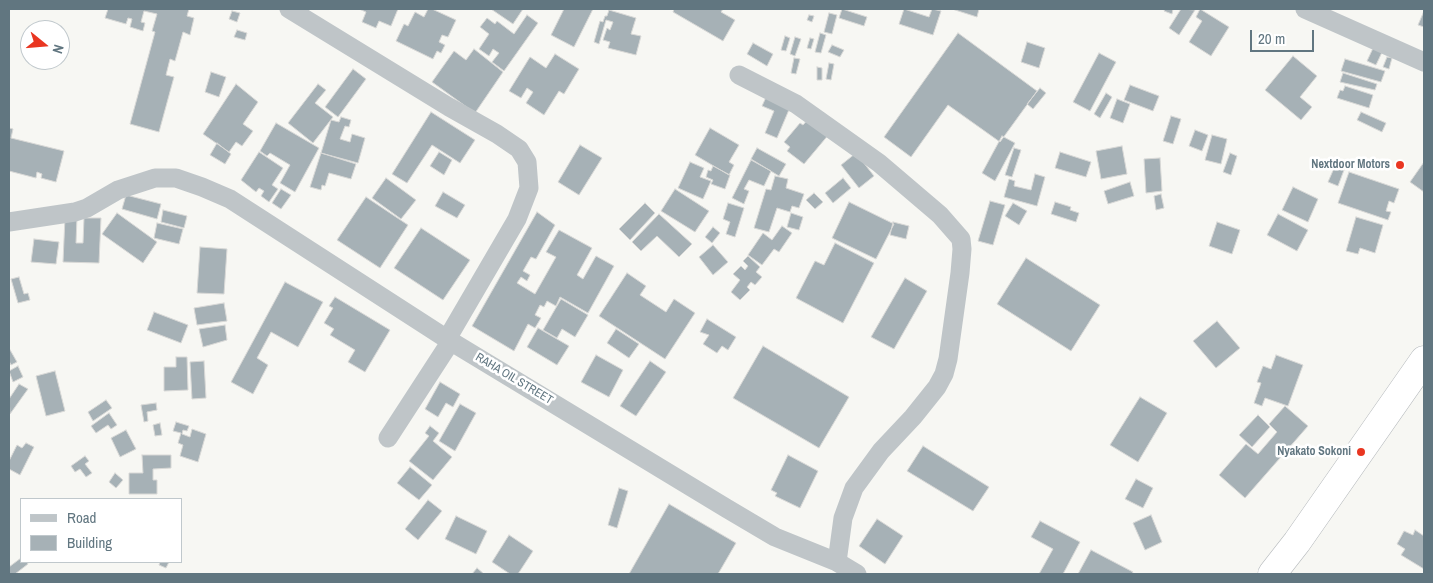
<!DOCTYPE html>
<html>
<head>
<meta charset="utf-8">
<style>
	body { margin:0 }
	#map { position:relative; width:1433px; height:583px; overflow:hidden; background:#f7f7f3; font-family:"Archivo Narrow",sans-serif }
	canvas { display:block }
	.frame { position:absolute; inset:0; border:10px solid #617680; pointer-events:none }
	.legend { position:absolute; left:20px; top:498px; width:162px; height:65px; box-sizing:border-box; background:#fff; border:1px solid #c0c8cc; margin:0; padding:6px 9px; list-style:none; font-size:15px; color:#617680 }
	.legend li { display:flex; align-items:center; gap:10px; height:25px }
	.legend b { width:25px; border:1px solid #c0c8cc }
	.north { position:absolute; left:20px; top:20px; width:50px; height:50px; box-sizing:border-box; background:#fff; border:1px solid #c0c8cc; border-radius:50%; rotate:107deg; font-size:14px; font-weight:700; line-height:20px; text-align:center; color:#617680 }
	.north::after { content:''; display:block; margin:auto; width:18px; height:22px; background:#e93621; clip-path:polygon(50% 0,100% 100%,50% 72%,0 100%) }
	.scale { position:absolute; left:1250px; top:30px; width:64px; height:22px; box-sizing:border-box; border:2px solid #617680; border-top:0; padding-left:6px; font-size:15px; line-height:18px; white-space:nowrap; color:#617680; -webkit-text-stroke:4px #fff; paint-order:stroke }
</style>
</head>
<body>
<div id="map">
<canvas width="1433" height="583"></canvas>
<div class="frame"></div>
<ul class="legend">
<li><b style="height:6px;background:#bfc5c8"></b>Road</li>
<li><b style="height:14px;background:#a6b1b6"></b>Building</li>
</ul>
<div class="north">N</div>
<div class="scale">20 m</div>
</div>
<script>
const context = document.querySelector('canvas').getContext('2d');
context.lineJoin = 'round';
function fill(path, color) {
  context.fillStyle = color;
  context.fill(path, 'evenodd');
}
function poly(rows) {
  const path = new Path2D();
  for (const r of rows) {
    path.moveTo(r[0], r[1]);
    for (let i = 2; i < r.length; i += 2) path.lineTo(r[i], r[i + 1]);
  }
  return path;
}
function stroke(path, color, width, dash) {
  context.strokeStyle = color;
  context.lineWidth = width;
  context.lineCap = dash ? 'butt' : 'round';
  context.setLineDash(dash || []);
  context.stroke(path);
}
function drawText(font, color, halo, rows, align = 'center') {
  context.font = font + ' "Archivo Narrow",sans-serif';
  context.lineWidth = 5;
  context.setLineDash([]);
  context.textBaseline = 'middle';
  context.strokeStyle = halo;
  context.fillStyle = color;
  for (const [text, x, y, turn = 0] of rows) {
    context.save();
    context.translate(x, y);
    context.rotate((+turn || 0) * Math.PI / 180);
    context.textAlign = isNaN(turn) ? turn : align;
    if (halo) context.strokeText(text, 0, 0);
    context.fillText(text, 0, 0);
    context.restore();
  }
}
const building = poly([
	[108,9,189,9,187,16,194,18,190,35,183,32,175,61,170,59,166,75,174,77,159,132,130,124,155,32,152,31,157,14,144,11,141,22,145,23,143,31,130,27,132,19,128,18,126,24,105,18,108,9],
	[359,9,398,9,391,26,379,21,376,28,362,22,366,12,359,9],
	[428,9,432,9,456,20,448,37,442,35,439,42,445,45,441,53,437,51,433,59,396,41,404,24,408,26,415,12,424,17,428,9],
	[491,9,523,9,513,24,491,9],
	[564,9,593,9,574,47,551,35,564,9],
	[674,9,723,9,721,12,735,20,723,41,673,12,674,9],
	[842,9,867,17,864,26,839,18,842,9],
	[904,9,929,17,932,9,941,11,933,35,899,24,904,9],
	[952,9,979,9,977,17,952,9],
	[1165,9,1173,9,1172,14,1164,11,1165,9],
	[1181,9,1195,10,1179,35,1169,28,1181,9],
	[1200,9,1229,27,1211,56,1189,42,1202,21,1196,17,1200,9],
	[609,10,636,18,631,34,641,36,636,55,608,48,610,42,603,40,607,28,610,30,613,22,606,20,599,44,594,42,600,21,603,22,605,16,607,16,609,10],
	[232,11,240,13,237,22,229,19,232,11],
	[1424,11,1424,27,1418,25,1424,11],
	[829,13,837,15,832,34,824,32,829,13],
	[527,15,538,23,504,71,492,62,499,53,493,49,489,56,479,49,489,34,480,27,487,18,495,24,497,21,514,34,527,15],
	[809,15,814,16,812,22,807,20,809,15],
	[237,30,247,33,245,40,234,37,237,30],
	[820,33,826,35,821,53,815,52,820,33],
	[958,33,1037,91,1000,142,948,105,911,157,884,137,958,33],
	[785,36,790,38,786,51,781,50,785,36],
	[795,37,801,39,795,56,790,54,795,37],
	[810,38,814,39,811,49,807,48,810,38],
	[1027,42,1045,48,1039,68,1021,62,1027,42],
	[753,43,773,54,767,66,747,54,753,43],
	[1375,44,1384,48,1376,65,1367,61,1375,44],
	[832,45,844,50,840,57,828,52,832,45],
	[474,49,503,72,475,113,432,82,454,51,466,60,474,49],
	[1099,53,1116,62,1090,111,1073,102,1099,53],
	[555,54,579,69,564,94,559,91,544,115,526,103,533,92,527,88,521,98,509,91,530,57,546,68,555,54],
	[1293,56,1317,76,1300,97,1312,107,1301,120,1265,90,1293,56],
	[1387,57,1392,58,1389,69,1383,67,1387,57],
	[794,58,800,59,796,74,791,73,794,58],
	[1345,59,1385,71,1381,82,1341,71,1345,59],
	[829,63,834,64,831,80,826,79,829,63],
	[817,67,822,68,822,80,817,80,817,67],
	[353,69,366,79,338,117,325,107,353,69],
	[211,72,226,77,219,97,205,92,211,72],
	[1343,73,1377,84,1375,90,1340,82,1343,73],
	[236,84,258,102,243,124,253,131,242,146,236,142,229,152,203,134,236,84],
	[318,84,326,90,315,103,333,117,313,143,288,123,318,84],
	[1130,85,1159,96,1153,111,1124,100,1130,85],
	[1345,86,1373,95,1369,108,1337,98,1340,90,1343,91,1345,86],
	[1040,88,1046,93,1033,109,1027,104,1040,88],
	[1106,93,1112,97,1100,118,1094,114,1106,93],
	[767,95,791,105,777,138,765,133,774,111,762,106,767,95],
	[1117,99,1130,104,1123,123,1110,118,1117,99],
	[431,112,475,140,460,163,432,145,407,183,392,174,431,112],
	[1361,112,1386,123,1382,132,1357,120,1361,112],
	[1171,116,1181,119,1173,144,1163,141,1171,116],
	[341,117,351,120,349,127,345,126,340,139,350,142,352,134,365,138,358,163,321,153,331,120,339,122,341,117],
	[810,117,830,133,804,164,787,151,790,147,784,142,800,123,803,125,810,117],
	[276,123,319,148,295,192,280,183,290,165,270,153,267,156,260,151,276,123],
	[9,128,13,129,11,138,64,151,56,182,41,178,42,174,37,172,36,178,9,171,9,128],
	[710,128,739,145,729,162,734,165,729,175,695,155,710,128],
	[1195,130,1208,135,1202,151,1189,146,1195,130],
	[1212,135,1227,139,1221,164,1205,160,1212,135],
	[1002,136,1015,143,995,181,982,173,1002,136],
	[217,143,231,154,225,164,210,155,217,143],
	[580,145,602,158,579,195,558,182,580,145],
	[1122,146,1127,174,1101,179,1096,151,1122,146],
	[757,148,786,164,779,176,751,159,757,148],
	[1014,148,1021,150,1012,177,1005,175,1014,148],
	[259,152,283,168,272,185,278,189,269,202,261,196,264,191,259,188,256,192,241,180,259,152],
	[439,152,452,160,444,175,430,166,439,152],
	[1060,152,1091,162,1086,177,1055,168,1060,152],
	[321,153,356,164,351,179,329,173,325,186,322,185,321,190,310,187,321,153],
	[856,153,874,176,859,188,841,165,856,153],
	[1230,153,1237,156,1231,175,1223,172,1230,153],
	[1160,158,1162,191,1146,193,1144,159,1160,158],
	[1338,159,1347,162,1338,186,1328,182,1338,159],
	[751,160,771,171,764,186,749,180,744,189,749,191,744,204,732,198,751,160],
	[690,162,704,168,700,177,711,181,703,199,678,188,690,162],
	[1424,162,1424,192,1410,182,1424,162],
	[713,166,730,175,725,189,711,184,713,180,706,177,708,170,711,171,713,166],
	[1349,172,1399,189,1394,203,1389,201,1386,211,1391,212,1388,220,1338,203,1349,172],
	[1035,174,1045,177,1037,206,1004,197,1009,179,1015,181,1014,186,1031,190,1035,174],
	[775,176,788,179,786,188,804,194,799,208,792,206,790,212,777,208,769,232,754,228,766,189,771,190,775,176],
	[386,178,416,200,401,219,372,198,386,178],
	[843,178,851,188,833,203,825,193,843,178],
	[1130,182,1134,196,1108,204,1104,191,1130,182],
	[1293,187,1318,199,1308,222,1282,210,1293,187],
	[281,189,291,195,281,209,272,203,281,189],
	[675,189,709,211,695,232,661,211,675,189],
	[443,192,465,205,457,218,435,206,443,192],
	[814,193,823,202,815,209,806,200,814,193],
	[1161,194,1164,208,1156,210,1154,196,1161,194],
	[126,195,161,204,157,219,122,209,126,195],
	[366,197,408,225,380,268,337,240,366,197],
	[990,201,1005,205,993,245,978,241,990,201],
	[849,202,894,224,876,259,832,238,849,202],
	[1055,202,1071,207,1070,210,1079,213,1076,222,1051,214,1055,202],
	[645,203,655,213,630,240,619,229,645,203],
	[728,203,744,208,735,237,726,234,730,222,723,219,728,203],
	[1013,203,1027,211,1019,225,1005,216,1013,203],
	[163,210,187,216,184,228,161,222,163,210],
	[537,212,555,225,536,259,531,257,523,271,530,275,527,281,521,277,517,283,535,294,556,257,546,252,559,230,592,248,577,275,583,279,596,256,614,266,588,313,560,297,556,306,547,301,544,307,540,305,535,315,541,318,535,328,528,324,514,351,472,326,537,212],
	[117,213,157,242,143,263,102,234,117,213],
	[791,213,803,217,799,230,787,227,791,213],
	[659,214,692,244,679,257,657,236,641,251,632,242,659,214],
	[1278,214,1308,230,1297,251,1267,235,1278,214],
	[65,217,77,217,76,243,83,243,84,218,101,218,99,263,63,262,65,217],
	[1356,217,1383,225,1375,253,1360,248,1358,254,1346,251,1356,217],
	[893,222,909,226,906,239,890,235,893,222],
	[1217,222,1240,230,1232,254,1209,246,1217,222],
	[157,223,183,229,179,244,154,238,157,223],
	[782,226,792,233,779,252,774,249,762,265,748,255,763,233,772,240,782,226],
	[713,227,720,233,712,243,705,237,713,227],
	[421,228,470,260,443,300,394,268,421,228],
	[34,239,59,242,56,264,31,262,34,239],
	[835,243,874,263,843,323,796,298,815,261,824,265,835,243],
	[713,245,728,262,713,275,699,257,713,245],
	[200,247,227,249,224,294,197,293,200,247],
	[748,256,760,267,756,272,762,277,755,285,751,282,747,287,750,290,740,300,731,292,740,280,733,274,741,266,745,270,748,266,743,261,748,256],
	[1026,258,1100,305,1071,351,997,304,1026,258],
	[627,273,646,286,640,295,666,312,674,299,695,313,665,359,599,316,627,273],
	[19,277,24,294,28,293,30,300,18,303,11,279,19,277],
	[905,278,927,291,894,349,871,337,905,278],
	[285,282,323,302,298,347,271,332,257,358,268,365,253,394,231,382,285,282],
	[335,297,390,330,365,372,348,362,355,350,330,335,334,329,324,323,333,308,329,306,335,297],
	[561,299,588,315,575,337,562,329,557,338,543,330,561,299],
	[224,303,227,321,197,325,194,308,224,303],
	[154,312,188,325,181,343,147,330,154,312],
	[707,319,736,337,728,350,722,346,717,353,703,344,709,335,700,332,707,319],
	[1217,321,1240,348,1216,368,1193,341,1217,321],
	[225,325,227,340,203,347,199,329,225,325],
	[538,328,569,346,557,365,527,347,538,328],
	[616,329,639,344,629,358,607,343,616,329],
	[763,346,849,397,819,448,733,398,763,346],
	[9,348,17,362,11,365,9,361,9,348],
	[596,355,623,370,609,397,581,382,596,355],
	[1276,355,1303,365,1288,406,1265,398,1262,406,1254,403,1261,383,1257,382,1263,366,1271,369,1276,355],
	[176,357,187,357,188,390,164,391,164,367,176,367,176,357],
	[204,361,206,398,192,399,190,362,204,361],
	[650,361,666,372,636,416,620,406,650,361],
	[18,366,23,377,13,382,9,371,18,366],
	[55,371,65,411,46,416,36,376,55,371],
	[440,382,460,394,453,407,446,403,438,417,425,409,440,382],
	[19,384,28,389,10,414,9,399,19,384],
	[1140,397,1167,413,1138,462,1110,445,1140,397],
	[106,400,112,408,93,421,88,412,106,400],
	[156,403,157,410,147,412,148,421,144,422,141,405,156,403],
	[460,404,476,413,455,451,439,441,460,404],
	[1285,406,1308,426,1245,498,1219,475,1246,444,1258,454,1277,432,1269,424,1285,406],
	[109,413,117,425,111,429,108,425,96,433,91,426,109,413],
	[1258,415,1270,427,1252,447,1239,435,1258,415],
	[176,422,189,426,187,431,183,430,182,434,190,437,192,429,206,434,198,462,180,456,183,445,178,443,181,433,173,431,176,422],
	[160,423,162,435,155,436,153,425,160,423],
	[430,426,439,433,433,441,452,457,433,480,409,461,429,436,425,433,430,426],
	[126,430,136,449,120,457,111,438,126,430],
	[26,443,34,447,20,475,9,469,9,461,17,445,22,448,26,443],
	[923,446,989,487,973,511,907,471,923,446],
	[142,455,171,455,171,468,153,469,153,480,157,480,157,494,129,494,129,473,143,473,142,455],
	[788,455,818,471,800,508,775,496,777,493,771,490,788,455],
	[85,456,89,461,85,464,92,473,86,477,80,469,75,472,71,466,85,456],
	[410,467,432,485,419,500,397,483,410,467],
	[115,473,123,480,116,488,109,482,115,473],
	[1136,479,1153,488,1143,508,1125,499,1136,479],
	[619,488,628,491,617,528,608,525,619,488],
	[428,500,442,511,418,540,405,529,428,500],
	[669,504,736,543,718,574,629,574,669,504],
	[1151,515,1162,542,1145,550,1133,523,1151,515],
	[456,516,487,531,476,554,445,539,456,516],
	[877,519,903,536,885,564,859,546,877,519],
	[1040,521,1080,542,1063,574,1039,574,1053,549,1031,537,1040,521],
	[1415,530,1424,536,1424,569,1401,555,1405,549,1397,544,1404,531,1413,535,1415,530],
	[509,535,533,551,518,574,510,574,492,562,509,535],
	[1091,550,1133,572,1132,574,1078,574,1091,550],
	[21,558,21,562,27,562,28,564,15,574,9,574,9,567,21,558],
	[160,562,169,562,166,568,159,565,160,562],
	[477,568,484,574,472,574,477,568]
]);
const street = poly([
	[289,9,449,107,497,134,519,149,527,162,529,188,517,219,447,339],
	[1305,9,1424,62],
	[739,75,796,104,879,163,940,215,961,239,962,249,960,273,948,359,944,374,937,387,913,417,881,451,854,488,843,518,837,562],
	[9,222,75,212,87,208,118,190,155,178,176,178,202,187,230,199,447,339,726,508,775,537,837,562,857,574],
	[388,438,451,341]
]);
const highway = poly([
	[1272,574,1297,542,1424,360]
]);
const markers = [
	[1400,165,5,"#e93621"],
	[1361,452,5,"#e93621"]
];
const poiNames = [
	["Nextdoor Motors",1390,165],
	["Nyakato Sokoni",1351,452]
];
const streetNames = [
	["RAHA OIL STREET",514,379,31]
];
fill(building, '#a6b1b6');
stroke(building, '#d8d8d6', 1);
stroke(highway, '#b5b9bc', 29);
stroke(street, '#bfc5c8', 19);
stroke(highway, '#fff', 28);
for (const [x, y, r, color] of markers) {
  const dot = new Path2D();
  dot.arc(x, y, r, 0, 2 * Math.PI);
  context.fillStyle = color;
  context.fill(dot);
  stroke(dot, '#fff', 2);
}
drawText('bold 12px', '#617680', '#fff', poiNames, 'right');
drawText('12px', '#617680', '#fff', streetNames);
</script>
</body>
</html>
